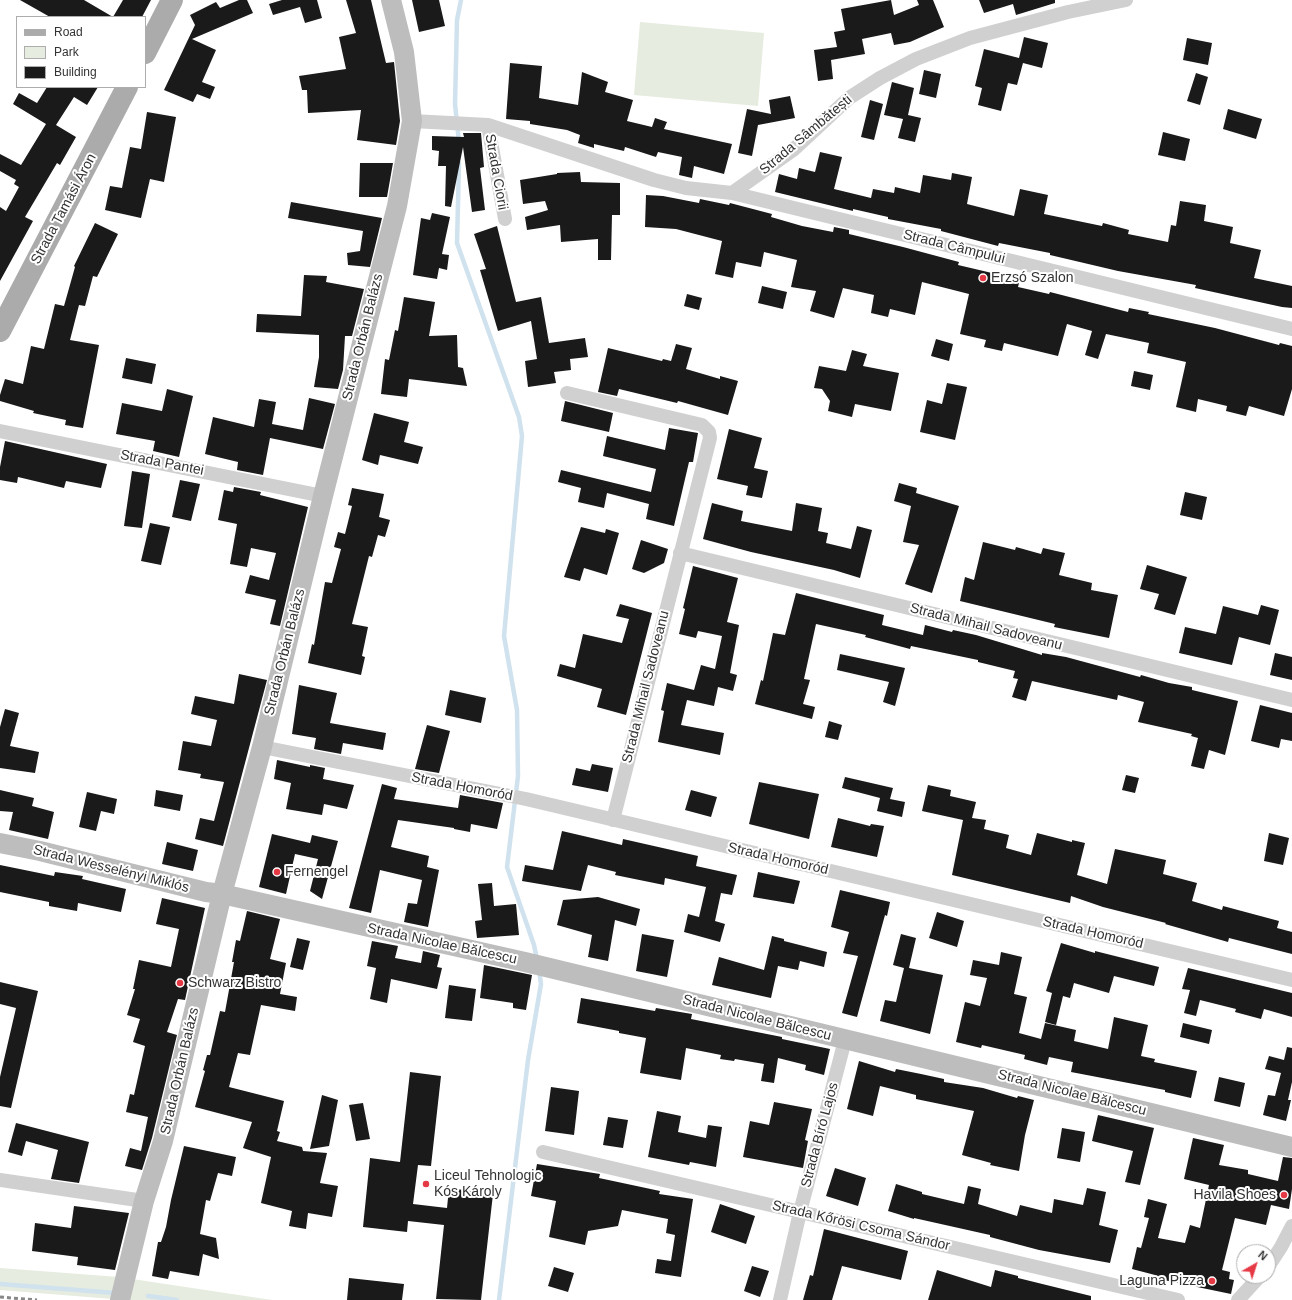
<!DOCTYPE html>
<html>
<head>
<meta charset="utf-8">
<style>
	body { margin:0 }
	#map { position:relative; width:1292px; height:1300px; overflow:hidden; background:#fff; font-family:Arial,sans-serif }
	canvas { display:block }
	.legend { position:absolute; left:16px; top:16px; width:130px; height:72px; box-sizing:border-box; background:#fff; border:1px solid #adadad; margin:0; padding:5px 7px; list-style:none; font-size:12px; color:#333 }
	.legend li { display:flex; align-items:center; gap:8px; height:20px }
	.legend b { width:20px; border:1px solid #adadad }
	.north { position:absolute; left:1236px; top:1244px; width:40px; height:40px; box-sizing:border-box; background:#fff; border:1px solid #adadad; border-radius:50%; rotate:39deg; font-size:11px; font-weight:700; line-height:16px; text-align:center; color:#333 }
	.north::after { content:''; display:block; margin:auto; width:14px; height:18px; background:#e63946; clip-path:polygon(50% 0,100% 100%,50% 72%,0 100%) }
</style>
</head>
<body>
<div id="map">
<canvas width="1292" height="1300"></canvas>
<ul class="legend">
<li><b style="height:5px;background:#ababab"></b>Road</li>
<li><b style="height:11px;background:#e6ecdf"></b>Park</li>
<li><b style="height:11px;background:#1a1a1a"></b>Building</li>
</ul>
<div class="north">N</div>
</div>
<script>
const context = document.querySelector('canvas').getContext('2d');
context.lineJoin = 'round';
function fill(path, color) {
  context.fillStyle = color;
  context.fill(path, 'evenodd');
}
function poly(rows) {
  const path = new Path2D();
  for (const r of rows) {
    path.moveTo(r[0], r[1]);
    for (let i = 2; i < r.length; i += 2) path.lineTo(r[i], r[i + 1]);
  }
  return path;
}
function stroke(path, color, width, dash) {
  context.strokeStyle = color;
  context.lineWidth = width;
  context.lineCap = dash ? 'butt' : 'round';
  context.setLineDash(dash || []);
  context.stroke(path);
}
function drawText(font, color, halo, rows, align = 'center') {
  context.font = font + ' Arial,sans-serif';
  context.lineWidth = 4;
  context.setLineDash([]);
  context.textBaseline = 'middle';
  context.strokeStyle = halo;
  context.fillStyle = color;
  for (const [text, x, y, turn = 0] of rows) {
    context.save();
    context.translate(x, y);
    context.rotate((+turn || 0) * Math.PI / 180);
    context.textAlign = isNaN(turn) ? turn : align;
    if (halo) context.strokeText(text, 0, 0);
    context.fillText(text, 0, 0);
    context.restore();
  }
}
const green = poly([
	[640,22,764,33,758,106,634,95],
	[0,1268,119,1277,272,1300,125,1300,0,1290]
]);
const stream = poly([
	[459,142,455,104,457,20,461,0],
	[459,163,457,243,519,417,522,436,504,636,517,710,518,776,507,867,534,945,537,959],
	[0,1284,116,1293],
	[148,1296,177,1300],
	[499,1300,528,1060,541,984,539,970]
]);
const building = poly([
	[20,0,84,0,113,17,123,0,151,0,142,17,50,17],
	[239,0,247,0,253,13,192,39,216,50,202,82,215,87,210,99,197,94,193,102,164,90,195,25,190,15,216,2,220,8],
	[282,0,317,0,322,18,305,23,300,7,273,15,269,4],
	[346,0,371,0,386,63,394,62,400,121,396,145,357,140,361,110,308,113,307,90,302,90,299,76,346,69,339,37,356,33],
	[412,0,439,0,445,26,419,32],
	[891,0,894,15,919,5,917,0,933,0,944,27,910,42,894,45,891,33,862,39,865,54,831,60,833,79,818,81,814,50,837,47,834,32,845,30,841,9],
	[979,0,1055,0,1055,3,1016,15,1013,4,984,13],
	[1024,37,1048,43,1042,68,1023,63,1017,85,1008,83,1001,111,978,105,982,88,975,86,984,49,1019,58],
	[1187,38,1212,43,1208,65,1183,60],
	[510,63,542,66,539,98,578,105,582,72,608,82,605,92,633,100,627,121,652,127,655,118,667,122,664,129,732,144,724,174,694,166,692,178,679,175,682,157,658,152,656,157,625,147,624,151,594,144,594,148,578,143,580,135,567,130,530,124,530,121,506,119],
	[924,70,941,74,936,98,919,94],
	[1196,73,1208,77,1200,105,1187,101],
	[892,82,914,88,908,115,921,118,915,142,898,138,903,119,884,115],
	[47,87,98,87,87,105,74,97,56,125,76,137,60,165,57,163,25,217,33,221,0,281,0,207,6,211,19,187,14,184,16,180,0,171,0,154,21,165,46,124,13,104,19,93,37,103],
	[790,96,795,118,758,125,752,156,738,153,747,109,771,114,769,100],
	[870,100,883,104,874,140,861,137],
	[1228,109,1262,119,1256,139,1223,129],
	[147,112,176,117,164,182,150,179,141,218,105,210,110,186,122,188,130,147,141,149],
	[1163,132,1190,139,1185,161,1158,155],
	[463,133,481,133,484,167,480,168,485,210,472,212,463,147,451,207,445,206,446,166,438,166,439,151,432,150,432,136,464,137],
	[820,152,842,157,834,189,871,198,873,189,894,193,895,187,920,193,923,175,951,180,952,173,972,177,967,204,1014,216,1020,189,1048,195,1044,214,1102,226,1103,223,1129,230,1128,234,1168,242,1171,225,1176,226,1180,201,1206,205,1204,221,1233,227,1230,243,1261,250,1254,278,1292,286,1292,308,1282,307,1195,288,1196,285,1118,271,1050,255,1050,253,999,243,998,246,941,231,941,229,888,219,888,217,853,209,853,211,775,192,779,174,797,179,799,168,815,172],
	[360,163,393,163,387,197,359,197],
	[580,172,581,182,620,183,620,215,612,215,611,260,598,260,598,239,561,242,560,225,527,230,525,217,548,210,545,201,523,204,520,180,557,174,557,173],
	[646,195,663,196,699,203,700,199,729,205,730,203,772,214,771,217,802,226,833,232,834,227,849,230,849,234,903,247,959,262,958,265,992,273,992,277,1019,283,1018,287,1049,294,1050,292,1128,312,1129,308,1149,312,1148,314,1215,328,1279,345,1280,343,1292,346,1292,389,1284,416,1249,406,1246,416,1226,411,1227,406,1198,399,1196,412,1176,407,1186,362,1147,353,1149,343,1106,334,1098,359,1085,355,1092,331,1067,324,1058,356,1004,343,1002,351,984,347,986,340,960,334,969,294,922,282,915,315,890,309,888,317,871,313,874,295,843,288,834,318,810,311,816,291,791,287,797,260,764,252,761,267,736,262,733,278,715,274,722,241,676,229,645,227],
	[291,202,382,218,370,267,348,265,347,253,360,251,363,231,288,218],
	[432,213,450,217,442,254,449,255,447,270,439,268,437,279,413,275,421,218,430,220],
	[95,223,118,234,97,277,93,276,85,306,79,305,70,340,99,345,83,428,65,425,66,420,33,413,34,411,0,401,0,395,5,379,23,384,31,346,44,349,55,304,64,306,75,267,74,266],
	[497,226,516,302,541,297,549,343,585,338,588,357,570,359,571,370,554,372,556,383,528,387,525,361,537,359,531,321,498,331,480,270,486,269,474,234],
	[304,275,327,276,326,282,364,289,352,336,345,336,343,370,338,389,314,387,319,357,319,335,256,332,257,314,301,316],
	[762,286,787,292,783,309,758,303],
	[687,294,702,298,699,310,684,306],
	[404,297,435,302,429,336,457,335,458,367,463,368,467,386,409,379,407,397,381,394,385,359,389,360,395,330,398,331],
	[936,339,953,344,949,361,931,356],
	[676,344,692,348,686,369,720,379,720,376,738,381,728,415,678,401,677,403,619,389,617,396,598,392,608,348,662,361,663,359,671,361],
	[852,350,867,354,863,366,899,373,891,411,855,404,852,417,828,411,830,401,822,389,814,388,819,366,846,371],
	[126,358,156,364,152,384,122,378],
	[1134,371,1153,375,1150,390,1131,386],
	[947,383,967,387,955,440,920,432,927,400,942,404],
	[167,389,193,396,179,457,153,451,155,441,116,434,122,403,162,411],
	[309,398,335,404,323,449,270,438,263,475,237,470,238,462,205,454,213,417,254,427,259,399,276,402,272,424,303,430],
	[565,401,613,413,609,432,561,421],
	[374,413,409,422,404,442,423,447,418,464,380,455,378,465,362,460],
	[669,428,698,433,693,462,689,462,674,526,646,519,649,504,607,493,604,508,578,502,581,488,558,482,561,470,651,492,656,469,603,456,607,436,665,450],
	[729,429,762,438,754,468,768,471,762,498,746,495,748,486,717,479],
	[5,441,107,464,101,488,66,481,64,488,18,477,17,483,0,480,0,467],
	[132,471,150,474,142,528,124,526],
	[180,480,200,484,191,521,172,517],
	[899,483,917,488,916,493,959,506,932,593,905,584,919,545,903,542,911,506,894,501],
	[234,487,261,492,260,495,308,507,280,626,270,624,276,600,245,593,250,575,269,580,276,553,251,548,247,567,230,564,237,524,218,520,224,490,233,492],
	[352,488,384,494,379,517,390,520,385,537,378,535,372,557,369,556,352,624,368,627,362,656,365,657,361,675,308,663,312,644,314,645,325,582,332,583,341,549,334,547,338,532,345,534,352,506,348,505],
	[1185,492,1207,497,1202,520,1180,515],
	[712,503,743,511,741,521,792,531,796,503,822,508,818,531,828,533,826,543,851,549,857,526,872,530,860,578,834,570,751,552,703,539],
	[150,523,170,527,161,565,141,561],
	[581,527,605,533,606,529,619,533,607,575,584,568,580,581,564,577],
	[641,540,668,549,664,563,644,573,632,569],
	[983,542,1015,550,1016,547,1041,554,1043,548,1065,553,1059,575,1092,583,1091,590,1118,595,1109,638,1054,627,1055,624,960,601,965,577,974,580],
	[1147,565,1187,577,1175,615,1154,609,1159,594,1140,589],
	[693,566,738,578,727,622,739,625,730,673,737,675,733,691,718,687,714,706,687,700,681,725,724,733,720,755,658,742,664,711,661,710,667,683,694,690,701,665,715,669,722,636,698,631,696,638,679,634,685,609,683,608],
	[796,593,884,615,882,625,923,635,925,625,952,632,953,630,976,635,1042,655,1042,653,1066,657,1140,677,1141,675,1169,683,1192,687,1192,690,1238,701,1225,755,1209,750,1204,769,1191,766,1198,738,1191,736,1192,734,1138,722,1144,702,1118,695,1117,700,1032,681,1026,701,1012,697,1018,679,1013,678,1015,671,978,662,978,660,911,646,910,649,865,637,866,635,816,624,804,679,810,680,803,704,815,707,812,719,755,704,761,680,763,681,773,633,785,635],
	[620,604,652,613,626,715,597,707,602,689,557,676,560,664,575,668,583,634,622,643,629,619,616,616],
	[1261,605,1279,610,1270,645,1239,637,1232,665,1179,653,1185,627,1216,634,1223,606,1258,615],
	[1275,653,1292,657,1292,680,1270,675],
	[840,654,905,668,895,706,883,702,889,682,837,670],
	[239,674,267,680,223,846,195,839,200,818,214,821,224,782,200,778,201,774,178,770,183,741,211,746,217,720,191,714,195,696,234,704],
	[299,685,337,693,330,723,386,733,383,750,343,743,341,754,314,749,316,738,292,734],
	[450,690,486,698,481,723,445,715],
	[1260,705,1292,713,1292,741,1281,739,1279,748,1251,741],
	[5,709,19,713,10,746,39,752,35,773,0,768,0,727],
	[829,721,842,725,838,740,825,737],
	[427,725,450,731,439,773,415,769],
	[277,760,310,767,310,765,325,768,323,779,354,785,347,809,324,804,322,815,286,809,291,783,274,779],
	[592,764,613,768,608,792,572,785,576,768,590,771],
	[1126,775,1139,778,1135,793,1122,790],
	[845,777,893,788,890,799,905,802,902,817,877,811,880,798,842,788],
	[759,782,819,794,809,839,749,824],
	[382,784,397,788,394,799,458,808,460,795,503,803,497,829,471,824,470,832,454,829,454,828,398,820,391,847,429,856,427,867,439,870,428,927,404,922,408,903,417,904,422,880,380,870,371,913,349,908],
	[928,785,951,790,950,796,976,802,972,818,986,820,984,829,1009,835,1006,848,1031,855,1037,833,1072,842,1072,840,1085,843,1077,875,1107,884,1115,849,1166,860,1163,874,1197,883,1192,901,1222,910,1223,906,1279,921,1277,928,1292,932,1292,954,1229,938,1228,942,1165,924,1166,923,1103,907,1071,896,1070,903,952,875,963,820,922,811],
	[0,790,34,798,32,806,54,812,48,839,9,830,13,812,0,811],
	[156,790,183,795,180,811,154,806],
	[691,790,717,797,711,817,685,810],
	[87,792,117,799,114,814,101,811,96,831,79,827],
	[838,818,870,826,871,824,884,826,877,857,831,847],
	[562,831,622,845,623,839,698,856,696,866,737,875,732,895,721,893,715,921,725,924,720,942,684,932,688,914,699,917,706,887,665,878,664,885,615,875,616,872,588,865,581,891,522,881,525,865,553,870],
	[1269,833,1289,838,1283,865,1264,861],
	[272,834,310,843,312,835,338,841,322,899,310,891,318,859,295,854,286,894,259,887],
	[167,842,198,850,193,871,162,864],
	[0,865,54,876,55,872,83,876,82,879,126,889,121,912,78,903,77,911,49,906,49,902,0,892],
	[758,872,800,881,794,904,753,897],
	[492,883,494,906,516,904,519,935,477,938,475,921,482,920,478,884],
	[840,890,890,902,887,916,885,915,857,1017,842,1013,858,956,843,953,849,932,831,927],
	[598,897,640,909,636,926,615,920,608,961,588,957,592,935,557,925,563,900],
	[162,898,205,908,185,1000,178,999,167,1032,177,1035,152,1138,142,1170,125,1166,130,1148,141,1151,148,1117,126,1112,130,1094,134,1095,145,1046,133,1042,140,1019,127,1015,135,989,133,989,139,960,171,967,179,929,156,924],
	[247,911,280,919,270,959,286,963,280,994,297,997,295,1011,261,1005,250,1055,238,1053,229,1087,284,1101,277,1131,280,1132,277,1141,302,1147,303,1151,327,1153,320,1183,338,1186,332,1217,308,1213,306,1229,289,1226,292,1211,261,1203,271,1157,243,1148,252,1122,195,1107,205,1071,203,1070,207,1055,210,1055,220,1011,225,1012,234,962,232,962,236,940,240,941],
	[937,912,964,921,957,947,929,938],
	[642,934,674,940,667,977,636,971],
	[901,934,916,938,909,968,943,975,930,1034,880,1021,885,1000,896,1002,904,968,893,965],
	[772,936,784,939,784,941,827,952,824,967,800,961,798,970,778,966,771,998,712,985,719,957,764,970],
	[297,938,310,941,303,970,290,967],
	[372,941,398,946,395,958,421,963,423,951,440,955,437,967,442,968,437,989,391,979,387,1003,370,999,376,968,367,966],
	[1061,943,1095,953,1095,951,1159,967,1154,986,1114,976,1109,993,1074,983,1070,998,1063,996,1056,1025,1045,1022,1052,993,1046,991],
	[1001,952,1022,957,1014,994,1027,997,1019,1033,1041,1039,1045,1023,1076,1030,1074,1041,1108,1049,1114,1017,1148,1025,1141,1056,1155,1059,1154,1062,1197,1071,1191,1098,1165,1092,1165,1090,1071,1072,1073,1062,1049,1057,1047,1065,1024,1059,1025,1055,982,1045,981,1048,956,1042,965,1002,980,1006,987,978,970,975,973,960,999,965],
	[484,965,532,975,526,1010,513,1008,513,1003,480,998],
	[1188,968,1292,993,1292,1017,1264,1009,1261,1019,1235,1012,1236,1009,1200,1000,1196,1016,1184,1013,1190,990,1182,989],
	[0,982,38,991,11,1108,0,1106,0,1077,16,1008,0,1004],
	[449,985,476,989,472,1021,445,1018],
	[581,998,655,1011,656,1008,692,1014,691,1019,782,1037,782,1039,830,1049,824,1075,805,1070,806,1065,778,1058,774,1083,761,1081,764,1064,735,1059,734,1061,720,1059,721,1055,686,1048,681,1080,640,1073,646,1038,619,1033,619,1031,577,1023],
	[1183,1023,1212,1030,1209,1044,1180,1037],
	[1287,1047,1292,1048,1292,1082,1288,1100,1291,1100,1286,1121,1263,1115,1268,1095,1275,1096,1281,1073,1265,1069,1269,1056,1284,1060],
	[859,1061,895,1072,896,1069,921,1074,944,1079,944,1082,983,1088,1017,1098,1018,1096,1034,1100,1025,1135,1019,1171,990,1165,991,1163,962,1155,974,1111,916,1099,916,1095,880,1086,873,1116,847,1109],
	[410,1072,441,1076,431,1166,418,1165,413,1204,447,1208,449,1188,493,1194,481,1300,436,1299,444,1225,408,1221,407,1232,363,1227,370,1158,400,1162],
	[1219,1077,1245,1083,1240,1107,1214,1101],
	[551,1087,579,1091,574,1135,545,1131],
	[322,1095,338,1100,329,1146,310,1149],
	[774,1102,812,1109,805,1140,808,1141,803,1168,743,1157,750,1121,769,1125],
	[363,1103,370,1139,356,1141,349,1105],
	[657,1111,681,1116,678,1132,706,1138,708,1125,722,1127,716,1167,690,1162,689,1165,648,1157],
	[1098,1115,1154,1128,1140,1185,1125,1182,1133,1151,1092,1141],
	[608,1117,628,1120,623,1148,603,1145],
	[16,1123,89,1142,79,1183,51,1179,58,1150,26,1141,22,1156,8,1152],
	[1062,1128,1085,1132,1080,1162,1057,1158],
	[1193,1138,1224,1145,1219,1165,1248,1170,1248,1174,1278,1181,1283,1157,1292,1158,1292,1189,1289,1209,1271,1205,1266,1225,1235,1218,1222,1270,1230,1272,1229,1279,1234,1280,1231,1294,1154,1278,1155,1275,1132,1269,1137,1247,1141,1248,1149,1218,1144,1217,1148,1199,1167,1204,1158,1238,1185,1243,1190,1225,1200,1228,1209,1185,1184,1179],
	[184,1146,236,1157,232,1176,218,1173,210,1201,206,1200,200,1234,216,1238,219,1259,203,1254,199,1276,170,1271,168,1279,152,1276,158,1242,161,1242,166,1227,171,1200],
	[537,1164,600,1174,599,1178,660,1191,659,1194,693,1199,681,1277,655,1273,657,1259,671,1261,675,1235,666,1233,668,1219,622,1210,618,1226,588,1231,585,1245,549,1237,556,1201,531,1196],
	[835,1168,866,1178,858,1206,826,1196],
	[896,1184,922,1192,922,1194,964,1204,968,1186,981,1189,978,1204,1017,1216,1020,1205,1052,1213,1054,1199,1083,1205,1087,1188,1106,1192,1099,1225,1118,1230,1110,1263,1039,1250,990,1237,990,1235,914,1218,914,1219,888,1211],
	[720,1204,755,1216,746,1244,711,1232],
	[74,1206,129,1213,115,1270,77,1265,78,1257,32,1251,35,1223,71,1228],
	[824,1229,908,1251,901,1280,842,1266,832,1300,803,1300,810,1275,813,1276],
	[752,1266,769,1271,760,1297,744,1291],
	[554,1267,574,1273,568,1292,548,1286],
	[937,1270,991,1287,995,1270,1018,1276,1018,1278,1091,1296,1091,1300,928,1300],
	[349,1278,404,1284,402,1300,347,1300]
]);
const street = poly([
	[412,121,488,125,654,180,686,188,732,193,1292,329],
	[488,125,505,219],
	[732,193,793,150,849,98,880,78,916,59,970,38,1068,12,1126,0],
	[567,393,702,425,709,432,710,438,613,820],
	[0,431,323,496],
	[680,553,1292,700],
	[262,747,526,799,1292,980],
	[543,1152,1178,1300],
	[0,1180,144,1201],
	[1268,1267,1281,1247,1292,1226],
	[780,1300,800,1212,845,1040],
	[1238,1300,1260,1276]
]);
const secondary = poly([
	[0,843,40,851,206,892,222,894,525,962,1292,1147],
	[120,1300,144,1201,163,1141,222,894,262,747,323,496,397,206,412,121,404,52,391,0]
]);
const primary = poly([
	[145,53,172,0],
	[0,331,127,87]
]);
const rail = poly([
	[0,1297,37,1300]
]);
const markers = [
	[983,278,4,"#e63946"],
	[277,872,4,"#e63946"],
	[180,983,4,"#e63946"],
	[426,1184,4,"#e63946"],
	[1284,1195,4,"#e63946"],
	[1212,1281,4,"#e63946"]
];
const streetNames = [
	["Strada Sâmbătești",806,135,-40],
	["Strada Ciorii",496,172,80],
	["Strada Tamási Áron",64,209,-62],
	["Strada Câmpului",954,247,14],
	["Strada Orbán Balázs",363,337,-76],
	["Strada Pantei",162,463,11],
	["Strada Mihail Sadoveanu",986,627,14],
	["Strada Orbán Balázs",285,652,-76],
	["Strada Mihail Sadoveanu",646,687,-76],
	["Strada Homoród",462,787,11],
	["Strada Homoród",778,859,13],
	["Strada Wesselényi Miklós",111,869,14],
	["Strada Homoród",1093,933,13],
	["Strada Nicolae Bălcescu",442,944,12],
	["Strada Nicolae Bălcescu",757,1018,14],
	["Strada Orbán Balázs",180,1071,-77],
	["Strada Nicolae Bălcescu",1072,1093,14],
	["Strada Bíró Lajos",820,1135,-75],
	["Strada Kőrösi Csoma Sándor",861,1226,13]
];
const poiNames = [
	["Erzsó Szalon",991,278],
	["Fernengel",285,872],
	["Schwarz Bistro",188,983],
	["Liceul Tehnologic",434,1176],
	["Kós Károly",434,1192],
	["Havila Shoes",1276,1195,"right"],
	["Laguna Pizza",1204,1281,"right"]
];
fill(green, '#e6ecdf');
stroke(stream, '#cfe2ee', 4.5);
fill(building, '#1a1a1a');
stroke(street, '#d0d0d0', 14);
stroke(secondary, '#bdbdbd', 20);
stroke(primary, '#ababab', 22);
stroke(rail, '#888', 3, [4, 3]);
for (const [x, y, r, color] of markers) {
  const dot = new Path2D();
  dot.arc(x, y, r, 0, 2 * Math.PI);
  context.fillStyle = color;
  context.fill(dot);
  stroke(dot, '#fff', 1.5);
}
drawText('14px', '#333', '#fff', streetNames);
drawText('14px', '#333', '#fff', poiNames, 'left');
</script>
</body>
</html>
